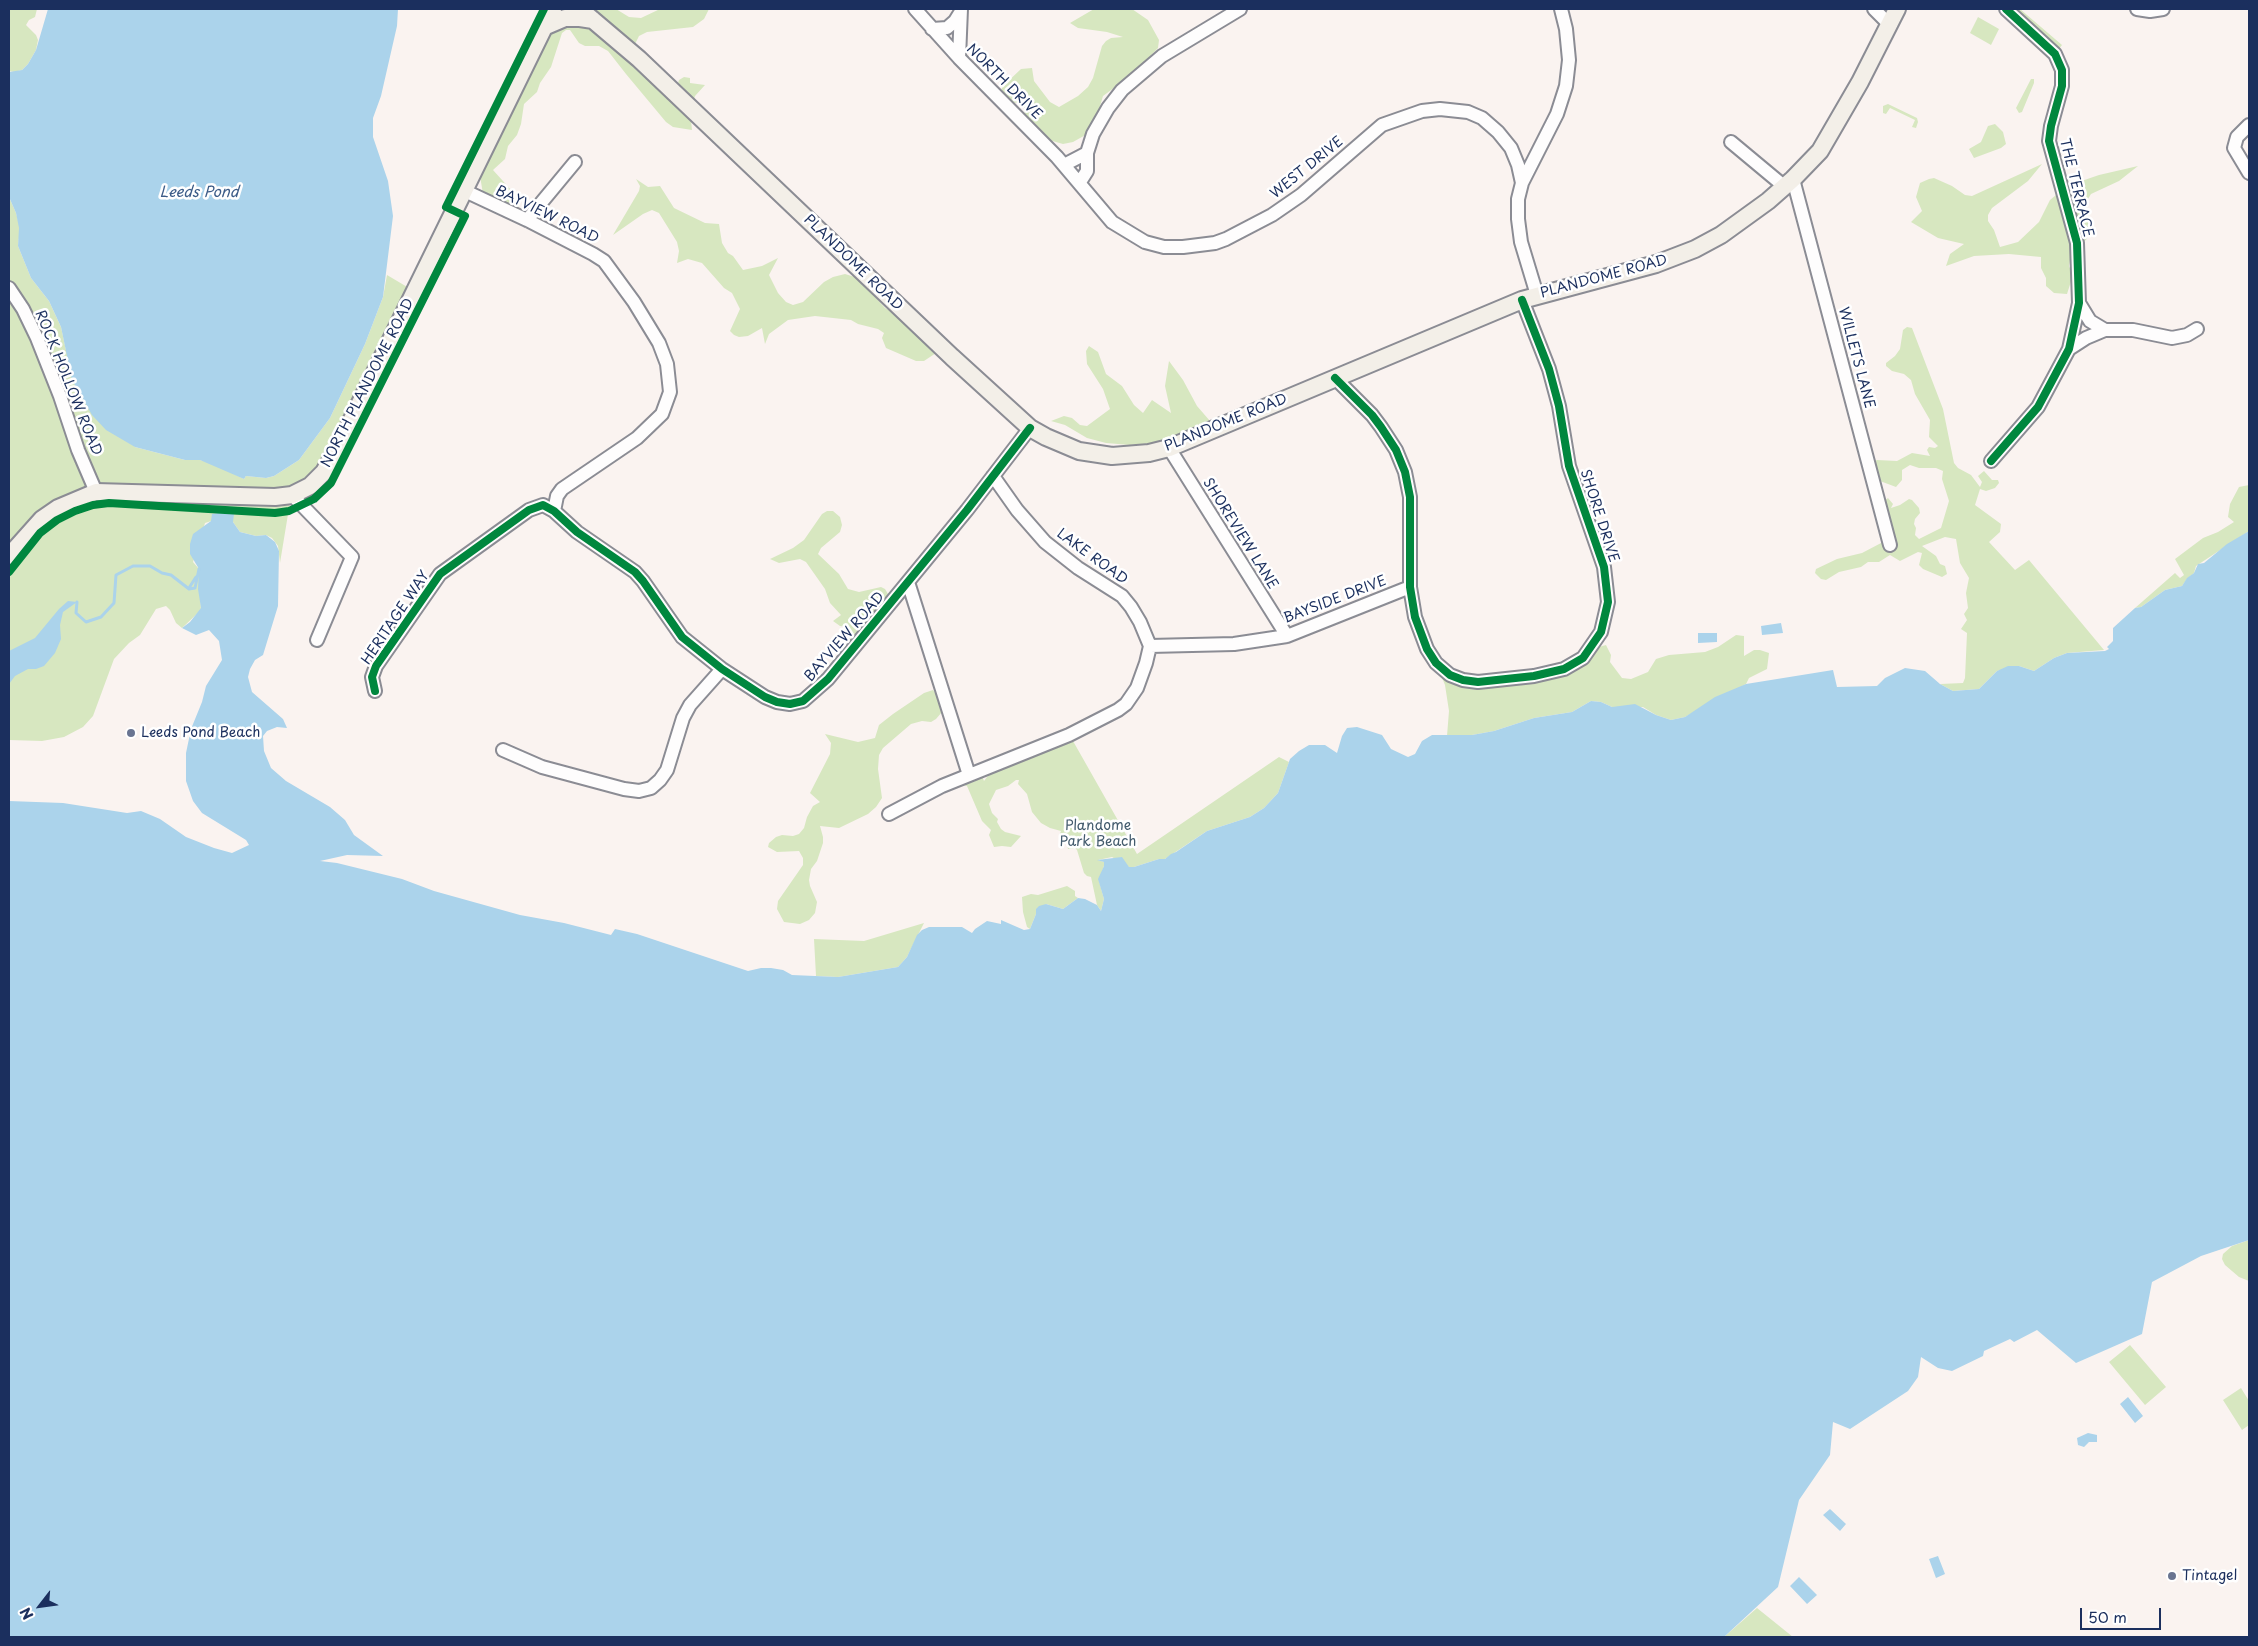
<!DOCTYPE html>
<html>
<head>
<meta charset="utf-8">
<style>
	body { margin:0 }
	#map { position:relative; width:2258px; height:1646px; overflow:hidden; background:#faf3f0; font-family:"Playpen Sans",sans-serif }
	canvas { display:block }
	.frame { position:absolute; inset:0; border:10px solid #1b2f5e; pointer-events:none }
	.north { position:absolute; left:15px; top:1581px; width:50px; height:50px; -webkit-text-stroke:4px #fff; paint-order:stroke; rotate:240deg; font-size:14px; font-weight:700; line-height:20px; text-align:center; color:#1b2f5e }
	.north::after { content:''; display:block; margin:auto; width:18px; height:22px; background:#1b2f5e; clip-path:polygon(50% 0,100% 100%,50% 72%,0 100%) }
	.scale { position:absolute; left:2080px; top:1608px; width:81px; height:22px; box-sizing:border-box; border:2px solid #1b2f5e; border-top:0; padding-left:6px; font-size:15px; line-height:18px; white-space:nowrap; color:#1b2f5e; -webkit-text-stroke:4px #fff; paint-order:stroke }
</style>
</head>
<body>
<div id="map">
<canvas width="2258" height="1646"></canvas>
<div class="frame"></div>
<div class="north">N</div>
<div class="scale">50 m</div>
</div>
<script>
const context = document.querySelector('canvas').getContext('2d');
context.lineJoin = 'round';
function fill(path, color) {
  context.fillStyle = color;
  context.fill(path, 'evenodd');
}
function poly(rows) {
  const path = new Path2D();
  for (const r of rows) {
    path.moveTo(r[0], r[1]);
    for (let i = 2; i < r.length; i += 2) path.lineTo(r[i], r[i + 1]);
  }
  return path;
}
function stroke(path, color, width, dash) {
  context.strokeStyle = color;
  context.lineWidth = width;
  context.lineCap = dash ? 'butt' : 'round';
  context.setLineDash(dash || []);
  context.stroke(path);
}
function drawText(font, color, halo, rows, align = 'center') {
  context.font = font + ' "Playpen Sans",sans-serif';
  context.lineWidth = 5;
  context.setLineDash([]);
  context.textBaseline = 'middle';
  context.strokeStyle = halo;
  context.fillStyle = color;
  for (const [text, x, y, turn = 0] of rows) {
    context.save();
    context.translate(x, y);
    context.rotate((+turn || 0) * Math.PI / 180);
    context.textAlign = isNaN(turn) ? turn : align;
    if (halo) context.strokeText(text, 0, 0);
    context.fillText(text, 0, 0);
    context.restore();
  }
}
const green = poly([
	[9,9,37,9,35,17,29,20,26,25,36,35,38,40,36,50,28,64,22,70,14,72,9,71],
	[587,9,616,9,629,17,641,18,660,9,709,9,704,19,693,27,647,32,639,36,632,50,677,86,679,80,684,77,690,78,690,83,705,85,695,96,690,111,692,130,673,127,666,122,626,74,608,51,599,46,585,46,579,43,570,30,566,30,562,33,551,67,540,83,537,92,524,104,521,124,517,135,508,146,505,159,493,170,512,191,519,206,515,209,483,194,479,170,544,34],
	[1094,9,1132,9,1148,20,1159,40,1158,48,1134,73,1103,96,1095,123,1089,133,1073,142,1063,144,1049,140,1036,130,1027,119,1024,111,1024,101,1014,103,1006,99,1001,93,1002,87,1021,69,1032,68,1034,81,1050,102,1059,107,1078,96,1088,87,1093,78,1102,46,1106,41,1111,38,1123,37,1107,32,1078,28,1070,23],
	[2006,9,2020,9,2062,45,2055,54],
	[1978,17,1999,29,1991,45,1970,33],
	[2031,79,2034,79,2034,83,2022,112,2019,113,2016,108],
	[1888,104,1917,118,1918,122,1916,128,1912,127,1915,120,1890,108,1886,114,1883,113,1883,106],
	[1995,124,2003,132,2006,144,2001,148,1974,158,1969,149,1981,142,1988,126],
	[2042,164,2028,181,1992,208,1988,215,1988,221,1994,230,2000,247,2018,242,2039,222,2050,200,2067,186,2099,175,2138,166,2119,181,2091,194,2086,202,2091,229,2086,240,2072,249,2069,266,2073,275,2067,294,2054,293,2046,286,2046,278,2041,268,2041,257,2009,254,1974,256,1946,266,1950,254,1964,244,1938,238,1911,222,1922,211,1916,197,1920,183,1929,179,1934,178,1952,186,1965,195,1972,196],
	[636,179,648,187,660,186,674,208,705,223,719,224,722,243,728,253,733,256,743,270,762,266,778,258,769,275,778,293,786,302,793,305,803,302,824,282,833,277,845,274,858,278,885,308,894,313,935,349,936,353,924,361,916,361,886,348,882,338,884,333,878,329,858,324,851,320,815,316,788,320,769,334,765,344,762,328,748,336,739,337,734,335,730,331,740,309,732,293,724,288,702,263,688,259,677,263,679,251,677,242,659,213,652,210,643,214,613,235,639,191,640,186],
	[9,197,16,213,20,228,18,246,31,278,49,301,61,327,66,350,135,447,185,460,200,460,217,465,244,479,246,476,266,478,274,476,299,460,330,418,365,344,383,297,387,275,414,291,340,444,291,496,280,563,278,546,272,538,266,535,256,536,240,532,233,522,233,514,205,523,193,562,199,569,201,610,182,628,176,623,170,610,166,606,156,609,140,635,129,643,114,659,93,716,83,727,64,737,42,741,9,740],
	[1907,327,1912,328,1943,409,1954,463,1958,468,1971,475,1980,487,1982,482,1978,476,1984,471,1992,480,1998,480,1999,483,1995,488,1986,491,1980,489,1975,505,2001,524,2000,532,1989,542,2015,570,2029,560,2104,650,2067,653,2054,658,2034,671,2019,666,1997,671,1979,689,1953,691,1940,684,1963,683,1965,678,1967,633,1961,629,1967,620,1964,614,1968,608,1966,593,1969,578,1960,563,1956,539,1945,537,1922,546,1936,556,1940,564,1945,566,1947,574,1942,577,1923,569,1919,565,1922,553,1918,552,1900,561,1890,555,1879,562,1868,562,1861,567,1839,572,1826,580,1821,579,1815,573,1816,569,1837,559,1862,553,1883,542,1884,501,1888,498,1893,504,1891,508,1900,505,1909,499,1912,500,1919,508,1920,513,1915,519,1914,524,1916,528,1915,535,1919,539,1941,528,1949,501,1942,479,1943,471,1936,468,1919,468,1910,465,1902,470,1902,480,1896,487,1872,478,1869,464,1877,460,1897,461,1912,453,1930,456,1927,450,1929,447,1935,448,1938,446,1929,437,1930,420,1915,394,1911,380,1904,374,1892,371,1886,366,1886,363,1895,356,1900,349,1903,330],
	[1089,346,1098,352,1106,374,1122,386,1134,405,1143,413,1152,400,1171,413,1165,386,1169,361,1183,380,1197,406,1210,421,1166,442,1130,445,1106,443,1087,438,1065,425,1051,421,1064,416,1072,418,1080,425,1087,426,1110,409,1103,389,1087,364,1086,351],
	[2249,485,2249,531,2196,566,2194,573,2187,579,2182,586,2165,590,2141,607,2135,608,2175,573,2180,578,2184,575,2175,559,2203,538,2218,532,2234,522,2228,517,2230,504,2239,487],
	[827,511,833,511,840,517,842,525,840,532,821,548,818,554,839,574,848,589,859,592,881,587,885,589,888,594,886,601,852,641,847,644,845,636,847,627,840,626,833,621,841,615,830,603,825,589,806,562,800,559,779,563,770,559,793,548,804,540,822,514],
	[1736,635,1744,636,1744,656,1754,650,1760,650,1769,653,1767,669,1749,678,1746,684,1685,717,1671,720,1656,715,1643,707,1612,707,1601,702,1591,701,1572,712,1534,718,1494,731,1472,735,1447,736,1449,711,1445,685,1436,663,1463,680,1565,669,1595,643,1599,647,1606,645,1611,655,1610,662,1622,678,1631,679,1648,672,1656,659,1669,655,1705,652,1718,647],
	[933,690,940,700,942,712,936,719,931,722,922,721,911,724,883,748,879,755,878,769,882,798,876,807,868,814,839,828,820,826,823,837,823,843,817,861,811,869,809,880,810,886,817,902,815,913,809,920,800,924,784,922,777,909,778,901,803,865,803,858,799,851,777,852,768,847,769,843,776,837,782,835,793,836,799,834,804,828,807,817,813,806,820,802,810,793,830,754,831,743,825,734,858,742,875,738,879,725,893,714,924,693],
	[1073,741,1137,854,1279,757,1289,762,1278,793,1264,808,1250,817,1207,831,1165,859,1159,859,1134,867,1129,867,1112,857,1098,860,1104,862,1104,866,1099,881,1104,899,1101,911,1097,905,1091,877,1087,876,1084,873,1077,850,1075,848,1068,849,1067,843,1060,840,1059,836,1061,831,1050,828,1041,823,1032,812,1027,794,1018,784,1019,780,1016,780,1008,786,996,790,989,804,992,813,998,819,997,822,1001,829,1005,832,1021,836,1011,847,1002,846,994,847,989,835,991,830,982,821,967,786,962,785,975,781,975,778,982,776,984,781,990,773,1001,769,1001,767],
	[1067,886,1075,891,1075,896,1078,898,1063,909,1046,904,1036,914,1030,929,1027,927,1023,912,1022,897,1031,894,1038,895],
	[924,923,907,957,898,967,838,977,816,976,814,939,864,941],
	[2249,1240,2249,1281,2239,1277,2225,1265,2222,1259,2223,1254,2232,1246],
	[2130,1345,2166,1387,2145,1405,2109,1362],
	[2241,1388,2249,1401,2249,1425,2242,1430,2223,1400],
	[1757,1608,1793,1637,1724,1637]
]);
const water = poly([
	[48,9,398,9,397,26,381,96,373,118,373,137,388,181,393,216,383,297,365,344,330,418,299,460,274,476,266,478,246,476,244,479,200,460,185,460,135,447,106,430,92,415,72,380,61,327,49,301,31,278,18,246,19,228,16,213,9,197,9,72,22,70,28,64,36,50],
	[225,512,234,514,233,522,240,532,256,536,266,535,275,542,279,551,278,606,263,655,255,660,250,669,248,677,252,692,283,719,287,728,277,727,267,731,263,736,264,751,271,768,286,781,330,807,345,820,354,835,383,856,347,855,320,861,337,863,402,879,434,891,520,915,564,923,611,935,615,929,637,934,748,971,761,968,771,968,783,970,792,975,838,977,898,967,907,957,917,935,922,930,929,927,962,927,972,933,975,929,987,921,1001,924,1001,920,1024,930,1030,929,1036,914,1036,909,1039,906,1046,904,1063,909,1078,898,1085,899,1097,905,1101,911,1104,899,1098,879,1104,866,1104,862,1097,860,1122,857,1129,867,1134,867,1159,859,1165,859,1171,854,1176,852,1207,831,1250,817,1264,808,1278,793,1290,759,1299,751,1309,745,1325,745,1337,753,1342,736,1347,728,1357,727,1382,735,1391,749,1408,757,1415,754,1422,741,1432,735,1472,735,1494,731,1534,718,1572,712,1591,701,1601,702,1612,707,1635,704,1656,715,1671,720,1685,717,1715,697,1746,684,1833,670,1837,687,1877,686,1885,678,1905,668,1925,671,1940,684,1953,691,1979,689,1997,671,2008,666,2019,666,2034,671,2054,658,2067,653,2105,651,2109,649,2107,647,2113,641,2113,628,2135,608,2141,607,2165,590,2182,586,2187,578,2194,573,2198,564,2204,563,2227,544,2249,531,2249,1240,2201,1256,2152,1282,2142,1334,2076,1363,2037,1330,2014,1342,2010,1339,1984,1351,1983,1356,1952,1371,1938,1368,1921,1357,1918,1377,1908,1391,1850,1429,1833,1422,1830,1455,1799,1500,1778,1587,1724,1637,9,1637,9,801,63,803,127,813,141,811,160,819,186,837,214,848,232,853,249,845,246,840,202,813,193,801,186,781,186,753,191,729,202,702,206,686,222,660,219,641,209,630,196,635,182,628,190,622,201,608,198,589,199,569,190,554,190,544,193,534,211,521,212,514],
	[68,601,77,602,63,612,60,625,61,639,55,653,44,666,36,669,28,669,15,676,9,684,9,651,35,638,59,609],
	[1781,623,1783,633,1762,635,1761,626],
	[1698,633,1717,633,1717,642,1698,643],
	[2128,1397,2143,1416,2135,1423,2120,1404],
	[2088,1433,2097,1435,2097,1442,2089,1442,2084,1447,2078,1445,2077,1438],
	[1830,1509,1846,1524,1840,1531,1823,1515],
	[1938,1556,1945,1574,1936,1578,1929,1559],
	[1799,1577,1817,1595,1807,1604,1790,1586]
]);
const stream = poly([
	[189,588,196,577],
	[77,602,76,613,86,622,101,617,114,603,116,575,133,566,150,566,162,573,171,575,189,589,195,588,199,569]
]);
const minor = poly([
	[915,9,959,58,1057,157,1112,222,1145,242,1164,247,1183,247,1215,243,1226,239,1272,215,1301,195,1382,125,1422,111,1440,109,1468,112,1482,118,1498,132,1511,148,1518,165,1522,183],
	[1874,9,1889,24],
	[2137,9,2150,11,2163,9],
	[932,29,947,28,955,21,960,13],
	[959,58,961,9],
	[2249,125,2237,137,2234,148,2249,173],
	[1731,142,1785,187],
	[1064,165,1087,153],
	[1793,179,1890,545],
	[1080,182,1087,171,1087,153,1093,134,1108,108,1122,90,1162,56,1240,9],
	[465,191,527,220,593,254,604,261,634,302,659,343,667,364,670,392,662,414,637,438,562,489,557,496,554,511],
	[527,220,575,162],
	[9,288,23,309,37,338,60,396,78,450,96,492],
	[1537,295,1521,242,1518,219,1518,199,1522,183,1557,114,1566,86,1569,60,1566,29,1561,9],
	[2105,330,2133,330,2172,338,2187,335,2197,329],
	[2069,349,2086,338,2105,330,2090,321,2079,303],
	[1335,378,1372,415,1381,427,1396,450,1405,472,1410,497,1410,587,1415,617,1427,649,1436,663,1450,675,1463,680,1478,682,1534,676,1564,669,1583,658,1601,632,1608,602,1604,567,1569,466,1559,406,1549,369,1522,300],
	[1169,448,1287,636],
	[1991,461,2038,407,2069,349,2079,303,2077,243,2049,141,2051,126,2062,86,2062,70,2055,54,2006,9],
	[292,495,352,557,317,640],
	[908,582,969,775],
	[1150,646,1234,644,1287,636,1410,587],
	[375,691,372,677,376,666,440,574,529,510,543,505,554,511,577,532,635,572,643,581,682,637,722,669,765,697,777,702,790,704,803,701,828,679,967,510,1030,428],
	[503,750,542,767,624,789,639,791,651,788,660,780,667,770,683,718,690,705,722,669],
	[889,814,942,786,1069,735,1118,710,1126,704,1137,688,1146,663,1150,646,1140,622,1131,607,1122,596,1078,568,1045,542,1017,510,993,476]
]);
const major = poly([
	[580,9,639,59,952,357,1030,428,1046,437,1079,451,1112,456,1149,453,1169,448,1522,300,1656,264,1695,249,1721,235,1768,201,1793,179,1820,151,1860,82,1897,9],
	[544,27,565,18,580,18,593,20],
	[9,556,42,519,58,508,96,492,275,497,292,495,310,486,324,472,340,444,553,9]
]);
const cycleway = poly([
	[1335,378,1372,415,1381,427,1396,450,1405,472,1410,497,1410,587,1415,617,1427,649,1436,663,1450,675,1463,680,1478,682,1534,676,1564,669,1583,658,1601,632,1608,602,1604,567,1569,466,1559,406,1549,369,1522,300],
	[1991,461,2038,407,2069,349,2079,303,2077,243,2049,141,2051,126,2062,86,2062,70,2055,54,2006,9],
	[9,572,40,533,57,520,75,511,93,505,109,503,275,513,289,511,314,499,331,483,465,216,446,207,544,9],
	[375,691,372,677,376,666,440,574,529,510,543,505,554,511,577,532,635,572,643,581,682,637,722,669,765,697,777,702,790,704,803,701,828,679,967,510,1030,428]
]);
const markers = [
	[131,733,5,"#697491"],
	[2172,1576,5,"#697491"]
];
const streetNames = [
	["NORTH DRIVE",1004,82,45],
	["WEST DRIVE",1307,168,-39],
	["THE TERRACE",2076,188,76],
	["BAYVIEW ROAD",547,215,26],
	["PLANDOME ROAD",853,263,44],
	["PLANDOME ROAD",1604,277,-15],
	["WILLETS LANE",1856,358,75],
	["ROCK HOLLOW ROAD",68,383,68],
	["NORTH PLANDOME ROAD",368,383,-63],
	["PLANDOME ROAD",1226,423,-22],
	["SHORE DRIVE",1599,516,72],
	["SHOREVIEW LANE",1240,534,58],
	["LAKE ROAD",1092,557,36],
	["BAYSIDE DRIVE",1335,600,-21],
	["HERITAGE WAY",396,618,-56],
	["BAYVIEW ROAD",845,637,-49]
];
const poiNames = [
	["Leeds Pond Beach",141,733],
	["Tintagel",2182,1576]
];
const parkNames = [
	["Plandome",1098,826],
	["Park Beach",1098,842]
];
const waterNames = [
	["Leeds Pond",199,193]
];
fill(green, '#d7e7c0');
fill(water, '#abd3eb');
stroke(stream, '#abd3eb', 3);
stroke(minor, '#8b8c94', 16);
stroke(major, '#8b8c94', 20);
stroke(minor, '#fefdfd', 12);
stroke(major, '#f3efe8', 16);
stroke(cycleway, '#00873e', 8);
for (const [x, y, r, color] of markers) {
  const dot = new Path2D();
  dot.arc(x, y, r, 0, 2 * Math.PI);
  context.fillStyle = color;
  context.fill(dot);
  stroke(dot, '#fff', 2);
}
drawText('14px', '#1b2f5e', '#fff', streetNames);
drawText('14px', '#1b2f5e', '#fff', poiNames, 'left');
drawText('14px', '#435b6d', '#fff', parkNames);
drawText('italic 15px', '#3c5c88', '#fff', waterNames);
</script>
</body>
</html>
